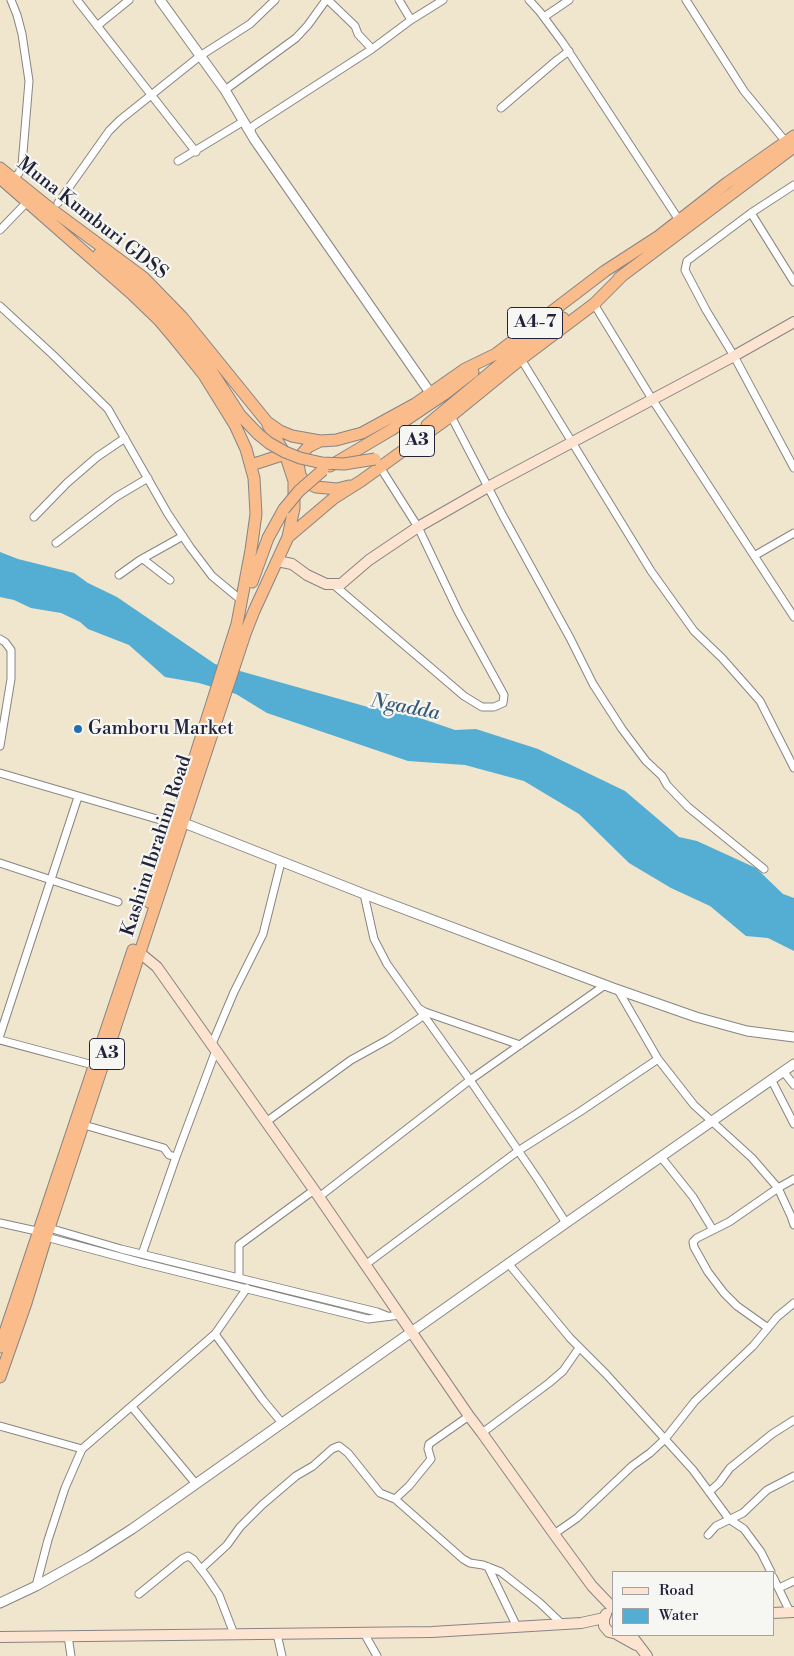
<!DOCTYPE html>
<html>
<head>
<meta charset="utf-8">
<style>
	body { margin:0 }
	#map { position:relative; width:794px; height:1656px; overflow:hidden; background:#efe6cd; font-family:"Libre Bodoni",serif }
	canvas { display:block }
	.legend { position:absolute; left:612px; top:1571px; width:162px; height:65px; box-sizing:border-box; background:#f6f6f2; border:1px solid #a1a1a9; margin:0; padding:6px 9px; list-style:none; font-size:15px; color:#22223b }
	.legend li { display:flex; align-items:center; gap:10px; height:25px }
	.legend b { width:25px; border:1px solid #a1a1a9 }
</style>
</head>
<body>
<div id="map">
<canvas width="794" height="1656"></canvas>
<ul class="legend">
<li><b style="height:6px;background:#fde4d0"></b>Road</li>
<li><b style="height:14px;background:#54add2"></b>Water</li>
</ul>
</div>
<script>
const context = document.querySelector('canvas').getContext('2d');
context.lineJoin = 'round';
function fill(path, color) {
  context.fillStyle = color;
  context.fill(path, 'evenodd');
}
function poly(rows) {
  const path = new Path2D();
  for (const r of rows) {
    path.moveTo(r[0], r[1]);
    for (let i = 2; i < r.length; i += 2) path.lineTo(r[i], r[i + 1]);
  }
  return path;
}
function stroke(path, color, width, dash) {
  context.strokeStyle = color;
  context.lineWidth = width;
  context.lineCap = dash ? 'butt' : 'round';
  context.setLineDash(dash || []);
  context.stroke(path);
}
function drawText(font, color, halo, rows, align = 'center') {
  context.font = font + ' "Libre Bodoni",serif';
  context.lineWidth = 4.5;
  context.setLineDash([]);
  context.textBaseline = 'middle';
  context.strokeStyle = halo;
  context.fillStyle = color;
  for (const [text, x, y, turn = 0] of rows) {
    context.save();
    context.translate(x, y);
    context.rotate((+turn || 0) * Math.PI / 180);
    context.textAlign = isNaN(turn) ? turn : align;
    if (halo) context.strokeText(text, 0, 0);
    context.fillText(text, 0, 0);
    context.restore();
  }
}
const water = poly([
	[0,552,18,559,74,573,88,583,117,597,215,664,375,709,385,706,455,730,476,729,538,749,625,791,679,837,697,841,756,868,783,894,794,898,794,951,768,938,746,936,710,906,671,888,629,863,579,814,524,781,465,765,408,761,267,713,236,694,199,683,165,677,129,645,88,629,80,622,61,613,31,608,14,600,0,597]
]);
const minor = poly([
	[11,0,17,15,22,34,29,81,22,165,19,173,13,179],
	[77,0,196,152],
	[328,0,355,26,358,34,372,49],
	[399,0,411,20],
	[529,0,540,12,563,43,679,220],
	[686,0,744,91,786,142],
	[544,17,569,0],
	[97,26,129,0],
	[225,90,296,38,308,25,326,0],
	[501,108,557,60,569,51],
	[251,133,251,129,253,126,372,49,411,20,443,0],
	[178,161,244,121],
	[794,185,751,213,687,261,685,270,706,310,734,356,794,468],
	[58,203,109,131,120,120,200,56,250,24,275,0],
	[751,213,794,282],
	[0,230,27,202],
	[594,304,652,399,794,617],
	[0,306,52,354,108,409,168,514,190,547,212,576,241,600],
	[521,359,651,571,694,631,722,658,760,701,794,768],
	[451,416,503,516,570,638,593,684,622,729,646,761,662,776,667,785,688,807,764,869],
	[34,517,67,483,97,457,125,438],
	[56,543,116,497,148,478],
	[754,556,794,533],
	[143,559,170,580],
	[119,575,140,560,183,536],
	[334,585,464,696,482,707,494,707,503,703,504,695,459,613,418,527,380,467],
	[0,639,5,642,11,650,11,679,0,746],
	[0,773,174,824],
	[0,863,118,902],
	[364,894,374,939,387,964,470,1080,539,1181,566,1223],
	[618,990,658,1059,694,1105,752,1158,778,1188,791,1216,794,1225],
	[420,1009,425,1012,520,1045],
	[0,1035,78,797],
	[0,1040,97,1066],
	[212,1044,234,992,263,934,281,862],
	[783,1071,794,1085],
	[771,1079,794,1124],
	[266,1122,351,1060,389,1039,423,1016],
	[84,1125,164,1148,169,1155,176,1157,216,1050],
	[661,1157,693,1197,713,1230],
	[319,1197,470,1080,605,985],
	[0,1223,41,1232],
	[49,1228,121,1249,377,1312,387,1316],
	[46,1237,139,1262,368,1319,400,1315],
	[142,1254,176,1157],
	[508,1263,570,1338,606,1374,693,1470,729,1519,744,1529,761,1552,771,1572],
	[365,1265,518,1151,581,1111,658,1059],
	[239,1278,239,1245,314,1190],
	[768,1328,737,1306,724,1293,708,1272,694,1247,693,1242,697,1238,729,1222,778,1188,794,1179],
	[215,1334,263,1400,282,1423],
	[132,1407,196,1484],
	[0,1426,82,1449],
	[482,1433,549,1383,563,1371,579,1348],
	[709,1492,719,1483,730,1468,772,1434,794,1420],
	[395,1499,409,1486,431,1459,428,1449,429,1444,469,1416],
	[554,1534,577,1518,632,1466,650,1453,665,1439,695,1401,753,1346,777,1317,794,1303],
	[708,1535,716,1526,743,1513,767,1490,794,1476],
	[488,1567,517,1627],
	[201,1569,227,1545,240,1527,262,1505,296,1476,313,1466,332,1449,339,1446,348,1453,380,1493,395,1499,463,1559,470,1563,483,1565,501,1572,540,1603,562,1624],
	[773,1577,790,1612],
	[36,1586,48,1540,65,1488,82,1449,215,1334,247,1288],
	[779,1588,794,1581],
	[139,1594,182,1559,188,1556,193,1559,207,1577,219,1595,234,1634],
	[364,1633,377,1656],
	[277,1634,282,1656],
	[68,1636,71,1656]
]);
const tertiary = poly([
	[160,0,225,90,254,139,431,394],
	[184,823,364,894,613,988,696,1017,747,1031,794,1037],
	[0,1603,36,1586,88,1557,132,1529,566,1223,794,1064]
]);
const secondary = poly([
	[277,561,292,564,307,575,326,584,341,584,369,560,418,527,488,487,734,356,794,322],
	[140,953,157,967,319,1197,469,1416,482,1433,554,1534,592,1586,613,1608],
	[773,1613,794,1612],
	[606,1614,604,1618,604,1626,609,1632,613,1633],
	[618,1635,636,1645],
	[631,1635,647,1656],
	[0,1637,432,1632,581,1623,604,1618]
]);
const trunk = poly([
	[0,168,51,209,144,278,182,317,267,422,280,431,292,436,320,441,336,440,362,433,415,404,465,369,496,354,605,271,659,236,727,183,794,136],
	[0,178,131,293,159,320,175,339,204,375,235,425,246,449,254,478,256,514,251,550,237,624,149,902],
	[99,254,137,284,175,323,205,361,240,415,258,434],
	[619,278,794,147],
	[268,425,285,454,294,481,294,508,288,537],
	[427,425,515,352,563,318],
	[320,441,308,447,302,454,298,464,300,475,304,481,316,487,337,489,349,486],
	[251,465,285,454],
	[330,466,391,430,446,393,473,372],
	[252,582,268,538,284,509],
	[0,1347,133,950],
	[0,1377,26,1303,47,1234,245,634,254,611,288,537,334,498,361,481,451,416,521,359,594,304,624,274]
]);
const trunkBridge = poly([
	[258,434,269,443,285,452,300,458,322,463,344,464,375,459],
	[284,509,299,491,323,470]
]);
const markers = [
	[78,729,5,"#1f6fb2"]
];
const shields = [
	[535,323,55],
	[417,441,35],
	[107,1054,35]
];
const shieldNames = [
	["A4-7",535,323],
	["A3",417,441],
	["A3",107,1054]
];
const streetNames = [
	["Muna Kumburi GDSS",92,219,38],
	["Kashim Ibrahim Road",157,846,-72]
];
const poiNames = [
	["Gamboru Market",88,729]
];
const waterNames = [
	["Ngadda",405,708,11]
];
fill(water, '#54add2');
stroke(minor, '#888484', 9);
stroke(tertiary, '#888484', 11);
stroke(secondary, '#888484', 12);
stroke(trunk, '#888484', 13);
stroke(minor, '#fff', 7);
stroke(tertiary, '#fff', 9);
stroke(secondary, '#fde4d0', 10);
stroke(trunk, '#f9bc8a', 11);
stroke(trunkBridge, '#888484', 13, []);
stroke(trunkBridge, '#f9bc8a', 11);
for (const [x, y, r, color] of markers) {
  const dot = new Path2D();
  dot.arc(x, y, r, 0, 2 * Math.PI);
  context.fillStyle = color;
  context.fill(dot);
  stroke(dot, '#f6f6f2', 2);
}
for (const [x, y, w] of shields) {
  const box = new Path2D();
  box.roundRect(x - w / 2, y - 15.5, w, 31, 4);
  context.fillStyle = '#f6f6f2';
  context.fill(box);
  stroke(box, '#22223b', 1);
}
drawText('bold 18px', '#22223b', null, shieldNames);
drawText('19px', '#22223b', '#f6f6f2', streetNames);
drawText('19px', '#22223b', '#f6f6f2', poiNames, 'left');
drawText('italic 20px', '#365a77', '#f6f6f2', waterNames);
</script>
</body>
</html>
